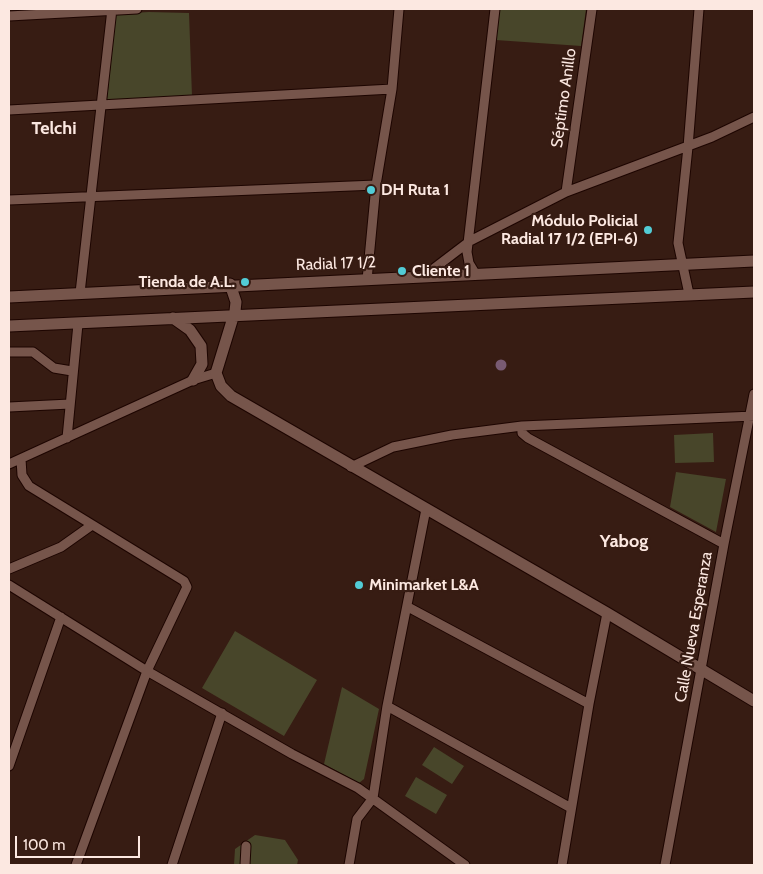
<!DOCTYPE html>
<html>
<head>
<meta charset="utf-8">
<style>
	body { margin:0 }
	#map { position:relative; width:763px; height:874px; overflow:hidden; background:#371c13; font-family:Cabin,sans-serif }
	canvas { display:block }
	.frame { position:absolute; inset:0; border:10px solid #fce8e1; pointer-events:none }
	.scale { position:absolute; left:15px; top:836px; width:125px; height:22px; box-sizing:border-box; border:2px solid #fce8e1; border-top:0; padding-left:6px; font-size:15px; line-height:18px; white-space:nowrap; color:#fce8e1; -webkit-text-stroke:4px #371c13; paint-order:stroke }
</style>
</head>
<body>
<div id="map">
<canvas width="763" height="874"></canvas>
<div class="frame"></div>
<div class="scale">100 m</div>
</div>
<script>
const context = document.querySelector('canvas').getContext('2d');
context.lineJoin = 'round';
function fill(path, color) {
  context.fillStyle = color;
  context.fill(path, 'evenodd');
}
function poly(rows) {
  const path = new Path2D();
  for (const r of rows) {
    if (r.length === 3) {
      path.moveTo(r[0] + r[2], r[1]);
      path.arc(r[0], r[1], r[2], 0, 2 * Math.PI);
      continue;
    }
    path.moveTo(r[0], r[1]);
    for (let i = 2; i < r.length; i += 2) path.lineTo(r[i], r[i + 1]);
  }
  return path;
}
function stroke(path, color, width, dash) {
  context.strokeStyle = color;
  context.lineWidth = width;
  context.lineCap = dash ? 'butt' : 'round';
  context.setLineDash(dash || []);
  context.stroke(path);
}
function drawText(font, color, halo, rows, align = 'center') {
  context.font = font + ' Cabin,sans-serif';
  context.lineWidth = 4.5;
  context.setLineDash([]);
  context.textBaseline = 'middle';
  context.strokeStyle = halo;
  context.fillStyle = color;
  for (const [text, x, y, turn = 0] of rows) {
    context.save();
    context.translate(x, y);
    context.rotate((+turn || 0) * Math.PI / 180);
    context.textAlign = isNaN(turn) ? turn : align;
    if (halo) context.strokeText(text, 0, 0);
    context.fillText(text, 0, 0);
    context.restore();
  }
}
const green = poly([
	[498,9,586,9,581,46,496,40],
	[149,12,189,13,192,96,107,100,116,14],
	[713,433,714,462,675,463,674,435],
	[676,472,726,479,716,532,670,507],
	[235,631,317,680,284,736,202,688],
	[342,687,379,709,364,779,359,783,324,764],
	[434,747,464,766,452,784,422,765],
	[416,777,447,795,436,814,405,796],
	[255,835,285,840,298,860,297,865,234,865,235,849]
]);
const water = poly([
	[501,365,5.5]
]);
const minor = poly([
	[9,16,137,9],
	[9,110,392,89],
	[566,192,592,9],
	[9,200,376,185],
	[475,273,469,263,467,252,495,9],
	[424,276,470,241,566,192,712,137,754,117],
	[367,280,376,185,392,89,399,9],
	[80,293,112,9],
	[689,294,678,243,688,147,699,9],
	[9,352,33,352,54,368,72,371],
	[9,407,70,404],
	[522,426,522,433,528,438,724,544],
	[67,438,78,324],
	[21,459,22,475,29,486,184,581,187,587,147,671,76,865],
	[9,464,193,380,216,373],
	[351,467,393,447,452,435,522,426,754,416],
	[9,569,61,547,92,525],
	[9,585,147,671,292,754,358,788,465,865],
	[408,607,589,704],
	[387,706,571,808],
	[9,766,61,617],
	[172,865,222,713],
	[245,865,246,846],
	[349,865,357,819,373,798,387,706,426,509],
	[562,865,589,704,607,613],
	[665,865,724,544,754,394]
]);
const tertiary = poly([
	[230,284,236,302,235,311,216,373,221,386,231,396,607,613,754,701],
	[9,297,754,261],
	[173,318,190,330,201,346,202,364,193,380],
	[9,326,754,292]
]);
const markers = [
	[371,190,5,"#52ccd6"],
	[648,230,5,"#52ccd6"],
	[402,271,5,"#52ccd6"],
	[245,282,5,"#52ccd6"],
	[359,585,5,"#52ccd6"]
];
const streetNames = [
	["Séptimo Anillo",564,98,-82],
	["Radial 17 1/2",336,264,-2],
	["Calle Nueva Esperanza",694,627,-80]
];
const poiNames = [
	["DH Ruta 1",381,190],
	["Módulo Policial",638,221,"right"],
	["Radial 17 1/2 (EPI-6)",638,239,"right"],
	["Cliente 1",412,271],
	["Tienda de A.L.",235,282,"right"],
	["Minimarket L&A",369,585]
];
const neighbourhoodNames = [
	["Telchi",54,129],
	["Yabog",624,542]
];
fill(green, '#48462a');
fill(water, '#795b73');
stroke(minor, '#1d0501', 11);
stroke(tertiary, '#1d0501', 13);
stroke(minor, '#76554b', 9);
stroke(tertiary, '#76554b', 11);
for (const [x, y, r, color] of markers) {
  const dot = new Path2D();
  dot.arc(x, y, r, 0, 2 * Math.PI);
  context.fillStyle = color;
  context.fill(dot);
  stroke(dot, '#371c13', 2);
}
drawText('16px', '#fce8e1', '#371c13', streetNames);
drawText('bold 16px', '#fce8e1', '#371c13', poiNames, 'left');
drawText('bold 18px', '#fce8e1', '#371c13', neighbourhoodNames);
</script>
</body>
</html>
